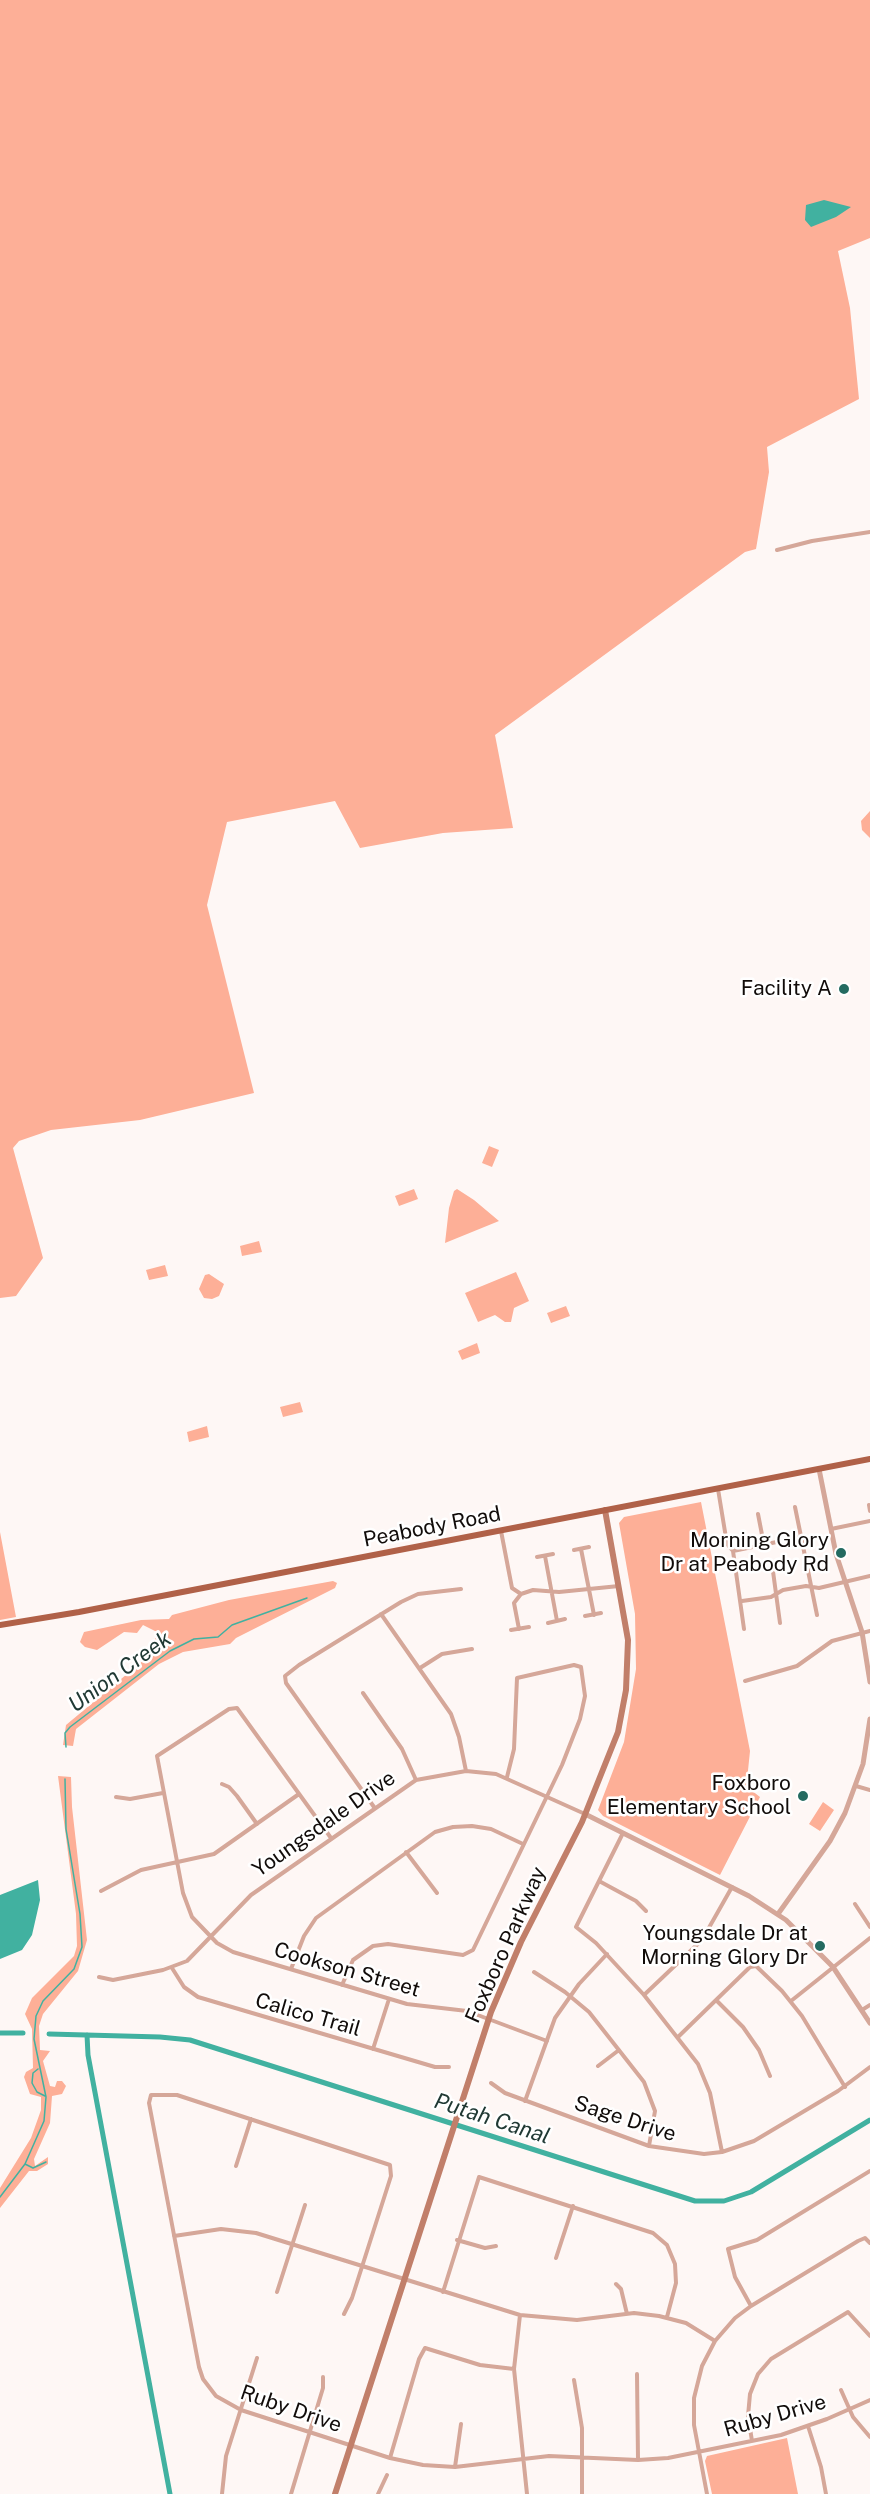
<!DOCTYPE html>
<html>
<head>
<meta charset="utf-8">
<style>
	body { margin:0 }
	canvas { display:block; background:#fef7f5 }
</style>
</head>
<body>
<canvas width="870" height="2494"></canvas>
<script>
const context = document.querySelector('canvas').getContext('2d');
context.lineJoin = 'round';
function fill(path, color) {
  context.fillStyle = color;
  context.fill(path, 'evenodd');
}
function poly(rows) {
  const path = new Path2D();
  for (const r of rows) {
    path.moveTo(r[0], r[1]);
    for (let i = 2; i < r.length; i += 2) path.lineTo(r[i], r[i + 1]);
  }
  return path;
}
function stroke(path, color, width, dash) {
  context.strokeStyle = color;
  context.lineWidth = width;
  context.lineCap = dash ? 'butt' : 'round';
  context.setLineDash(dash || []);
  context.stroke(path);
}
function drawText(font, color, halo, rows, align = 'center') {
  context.font = font + ' "Public Sans",sans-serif';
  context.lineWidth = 5;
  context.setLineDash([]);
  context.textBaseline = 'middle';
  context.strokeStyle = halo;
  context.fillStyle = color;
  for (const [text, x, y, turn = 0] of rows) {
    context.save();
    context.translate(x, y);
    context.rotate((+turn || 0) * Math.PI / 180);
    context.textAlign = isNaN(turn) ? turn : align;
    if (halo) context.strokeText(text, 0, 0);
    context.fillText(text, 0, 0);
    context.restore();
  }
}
const green = poly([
	[0,0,870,0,870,238,838,251,850,308,859,399,767,447,769,472,756,549,745,552,495,735,513,828,443,833,360,848,335,801,227,822,207,905,254,1093,140,1120,51,1130,19,1141,13,1148,43,1258,16,1296,0,1298],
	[870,811,870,838,862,830,861,821],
	[489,1146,499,1150,492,1167,482,1163],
	[414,1189,418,1199,399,1206,395,1196],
	[457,1189,474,1200,499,1221,445,1243,449,1208,454,1191],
	[259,1241,262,1252,242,1256,240,1246],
	[165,1265,168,1276,149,1280,146,1270],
	[516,1272,529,1301,514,1308,511,1322,505,1322,495,1315,478,1322,465,1293],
	[209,1274,224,1284,219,1296,212,1299,204,1298,199,1289,205,1275],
	[566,1306,570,1316,551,1323,547,1313],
	[477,1343,480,1353,462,1360,458,1351],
	[300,1402,303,1412,283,1417,280,1407],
	[207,1426,209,1437,189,1442,187,1432],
	[701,1502,750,1751,747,1780,751,1790,760,1797,720,1875,603,1816,598,1810,624,1742,636,1669,635,1614,619,1523,624,1517],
	[0,1532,16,1617,0,1620],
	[333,1581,337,1583,335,1588,236,1638,230,1644,183,1652,159,1664,76,1729,73,1746,63,1745,66,1725,157,1649,155,1639,159,1633,143,1625,137,1633,124,1632,97,1650,85,1647,80,1642,84,1632,141,1620,169,1619,172,1615,229,1600],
	[58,1776,71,1777,72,1807,87,1940,78,1971,43,2014,39,2026,40,2050,50,2051,43,2061,50,2086,55,2087,57,2081,62,2081,66,2086,62,2094,52,2096,50,2123,34,2159,35,2166,48,2157,48,2164,37,2171,29,2171,0,2208,0,2188,31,2138,41,2110,41,2097,30,2094,24,2077,26,2072,33,2068,32,2029,25,2014,32,1998,74,1956,77,1946,76,1914],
	[823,1802,834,1810,820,1831,809,1824],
	[787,2438,798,2494,712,2494,705,2461,707,2456]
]);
const water = poly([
	[824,200,851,207,836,217,811,227,805,220,806,205],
	[38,1880,40,1900,32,1935,22,1950,0,1959,0,1895]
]);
const stream = poly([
	[66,1747,65,1733,70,1727,170,1651,194,1639,218,1637,232,1625,307,1598],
	[38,2069,33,2073,32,2083,37,2092,45,2096],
	[25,2164,33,2168,46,2162],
	[0,2197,25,2164,44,2121,46,2097,34,2039,36,2016,43,2001,74,1969,82,1947,80,1914,66,1829,65,1779]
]);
const canal = poly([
	[0,2033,23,2033],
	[49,2034,160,2037,190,2040,695,2201,724,2201,751,2192,870,2120],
	[87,2035,88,2055,170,2494]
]);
const minor = poly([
	[777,550,812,541,870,532],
	[718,1489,727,1544,733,1551],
	[869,1505,870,1511],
	[795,1507,817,1615],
	[758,1514,764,1545],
	[831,1529,870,1521],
	[501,1531,512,1588,521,1594,514,1603,519,1629],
	[581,1549,594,1615],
	[574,1550,589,1547],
	[733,1551,744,1629],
	[733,1551,801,1537],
	[545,1556,557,1621],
	[537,1557,553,1554],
	[772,1564,780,1623],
	[521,1594,533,1590,559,1592,619,1586],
	[742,1601,771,1597,783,1590,806,1586,819,1588,870,1576],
	[381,1614,451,1714,459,1737,466,1771],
	[585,1616,601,1613],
	[548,1623,565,1619],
	[511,1630,529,1627],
	[420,1668,442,1654,472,1649],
	[745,1681,797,1666,832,1641,870,1631],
	[363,1693,402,1749,416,1780],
	[222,1784,229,1787,237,1796,257,1824],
	[856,1786,870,1790],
	[116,1797,130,1799,163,1793],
	[374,1807,286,1683,285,1676,299,1665,401,1602,418,1594,461,1589],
	[623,1833,576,1927,596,1943,644,1995,698,2064,710,2093,722,2152],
	[331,1838,237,1708,229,1709,157,1756,183,1893,192,1917,217,1943,233,1952,407,2004,467,2011,547,2041],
	[406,1852,437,1893],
	[599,1881,636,1901,646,1911],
	[101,1891,141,1870,214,1854,299,1794],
	[855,1904,870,1927],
	[172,1968,184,1987,198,1997,435,2067,449,2067],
	[291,1969,304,1936,316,1918,435,1832,453,1827,472,1826,491,1829,523,1844],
	[534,1972,565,1992,589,2012,644,2082,655,2111,649,2146],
	[99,1977,113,1980,163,1970,187,1961,251,1895,416,1780,466,1771,496,1774,585,1814],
	[342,1985,353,1960,373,1946,388,1944,463,1955,473,1950,562,1765,580,1719,585,1696,581,1667,574,1665,517,1678,514,1749,507,1777],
	[644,1995,702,1940,732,1887],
	[717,2001,743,2027,759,2050,770,2076],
	[791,2001,870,1938],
	[862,2010,870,2005],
	[678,2037,750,1967,756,1966,782,1991,802,2016,845,2087],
	[373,2049,389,1999],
	[598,2066,619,2050],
	[491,2083,505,2093,649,2146,704,2154,722,2152,754,2141,838,2091,870,2067],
	[525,2101,555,2018,579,1984,607,1954],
	[236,2166,251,2119],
	[174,2236,221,2229,256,2233,520,2315,577,2320,634,2313,659,2316,686,2323,715,2341],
	[457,2240,485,2248,496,2246],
	[556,2258,573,2206],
	[616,2284,621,2289,627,2314],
	[277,2292,305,2205],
	[443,2292,479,2177,653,2233,667,2245,675,2264,676,2283,667,2317],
	[751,2306,735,2277,728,2249,757,2240,870,2171],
	[344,2314,352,2298,391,2176,390,2165,177,2095,151,2095,149,2103,199,2367,203,2379,216,2396,241,2410,390,2458,423,2465,455,2467,549,2456,638,2460,668,2458,781,2435,827,2419,870,2400],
	[520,2315,514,2369,527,2494],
	[637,2374,638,2460],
	[574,2380,582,2428,582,2494],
	[841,2390,853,2417,870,2437],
	[808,2426,821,2467,826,2494],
	[752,2441,748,2416,750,2394,758,2374,771,2359,848,2312,870,2336],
	[390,2458,419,2359,425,2348,480,2365,514,2369],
	[455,2467,461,2424],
	[222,2494,226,2456,257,2358],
	[291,2494,323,2388,323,2377],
	[378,2494,387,2475],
	[707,2494,694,2425,694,2398,702,2366,715,2341,735,2318,751,2306,858,2241,865,2238,870,2243]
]);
const tertiary = poly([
	[819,1469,836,1554,862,1632,870,1682],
	[585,1814,749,1896,786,1920,833,1967,870,2023],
	[778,1914,830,1841,845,1813,863,1764,870,1719]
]);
const secondary = poly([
	[335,2494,491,2012,521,1942,582,1822,618,1732,626,1690,628,1640,605,1510]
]);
const primary = poly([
	[0,1625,79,1612,870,1459]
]);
const markers = [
	[844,989,6,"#246b61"],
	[841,1553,6,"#246b61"],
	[803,1796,6,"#246b61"],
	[820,1946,6,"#246b61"]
];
const poiNames = [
	["Facility A",832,989],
	["Morning Glory",829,1541],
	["Dr at Peabody Rd",829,1565],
	["Foxboro",791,1784],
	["Elementary School",791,1808],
	["Youngsdale Dr at",808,1934],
	["Morning Glory Dr",808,1958]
];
const streetNames = [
	["Peabody Road",432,1527,-11],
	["Youngsdale Drive",324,1824,-35],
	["Foxboro Parkway",506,1945,-66],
	["Cookson Street",347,1970,16],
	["Calico Trail",308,2015,16],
	["Sage Drive",625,2119,18],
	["Ruby Drive",291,2409,19],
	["Ruby Drive",775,2416,-16]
];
const waterNames = [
	["Union Creek",120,1672,-36],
	["Putah Canal",492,2119,18]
];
fill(green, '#fdaf97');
fill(water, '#41b1a0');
stroke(stream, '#41b1a0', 1.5);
stroke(canal, '#41b1a0', 5);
stroke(minor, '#d5a799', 4);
stroke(tertiary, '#d5a799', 5);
stroke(secondary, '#c17f6a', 6);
stroke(primary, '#b06148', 6);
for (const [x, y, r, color] of markers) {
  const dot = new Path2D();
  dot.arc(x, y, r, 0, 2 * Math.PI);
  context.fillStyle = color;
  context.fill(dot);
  stroke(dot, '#fff', 2);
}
drawText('21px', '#110c0a', '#fff', poiNames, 'right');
drawText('21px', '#110c0a', '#fff', streetNames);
drawText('italic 22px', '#203934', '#fff', waterNames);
</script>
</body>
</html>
